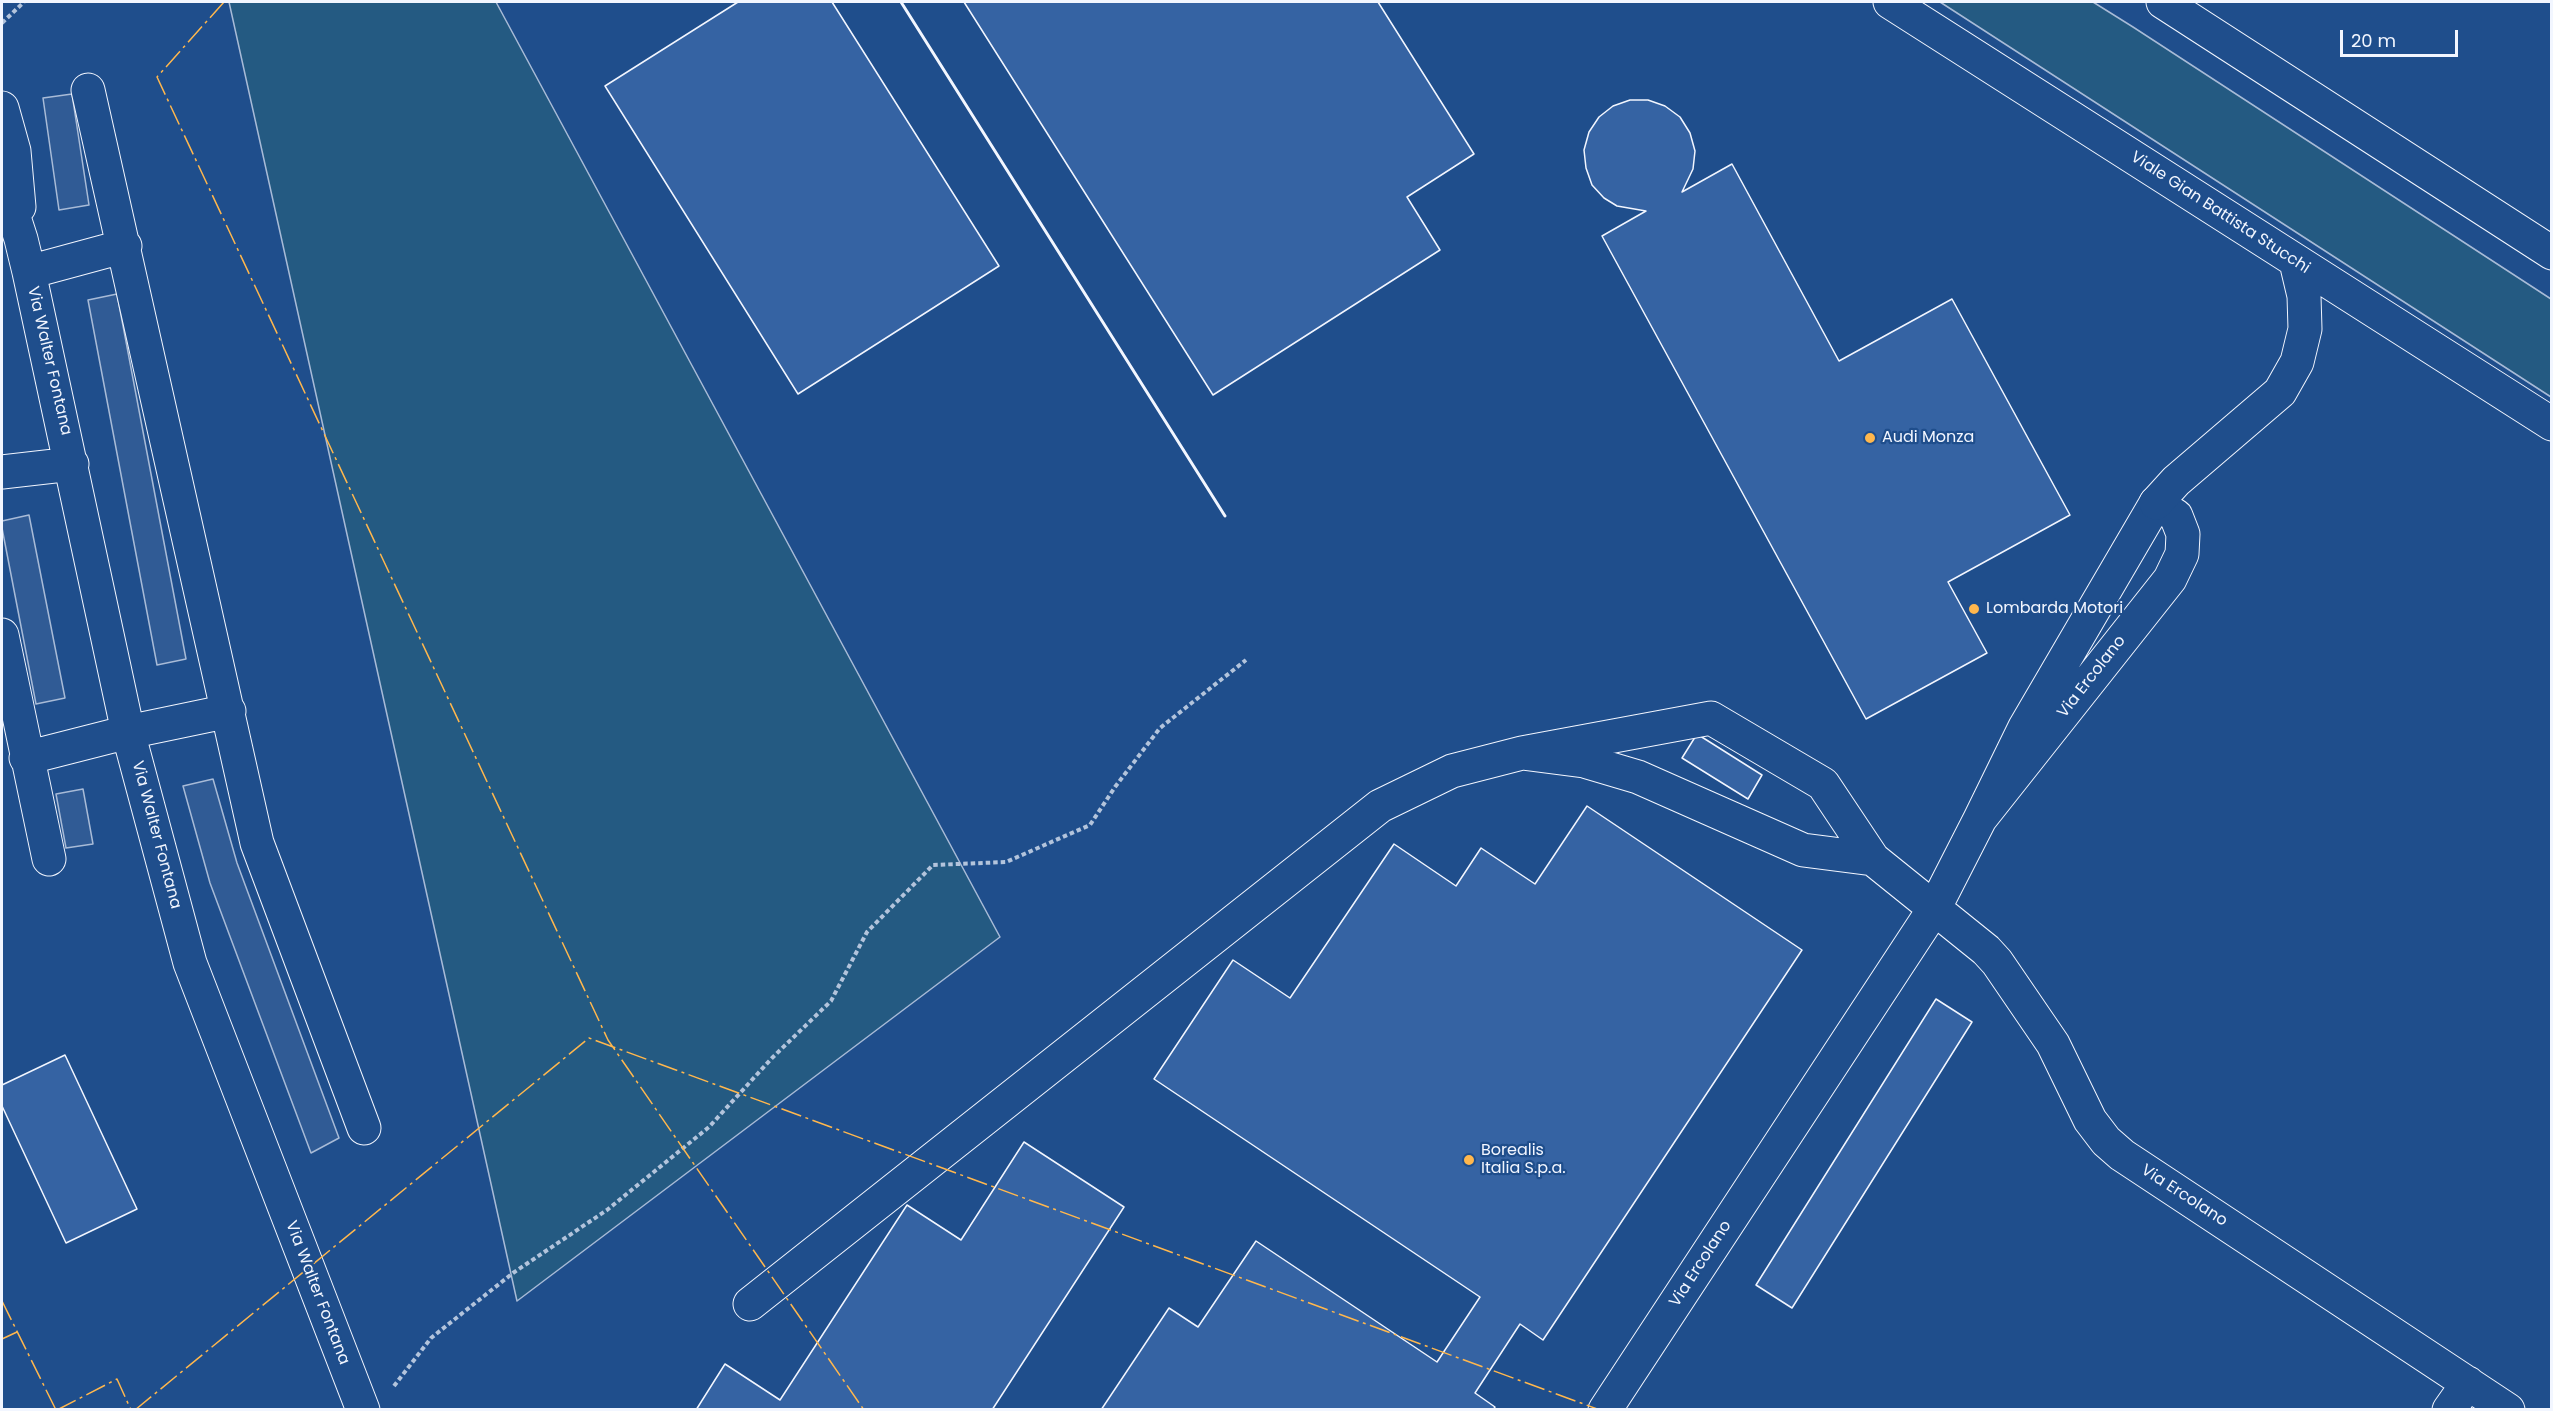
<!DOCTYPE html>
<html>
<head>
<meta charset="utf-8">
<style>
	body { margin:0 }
	#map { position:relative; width:2553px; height:1411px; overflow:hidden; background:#1f4e8c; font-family:Poppins,sans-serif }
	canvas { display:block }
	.frame { position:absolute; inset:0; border:3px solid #f2f6ff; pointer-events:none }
	.scale { position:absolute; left:2340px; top:30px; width:118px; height:27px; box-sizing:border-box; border:3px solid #f2f6ff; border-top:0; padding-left:8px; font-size:18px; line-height:21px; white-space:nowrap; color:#f2f6ff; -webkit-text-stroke:4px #1f4e8c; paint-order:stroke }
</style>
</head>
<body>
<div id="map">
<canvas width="2553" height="1411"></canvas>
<div class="frame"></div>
<div class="scale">20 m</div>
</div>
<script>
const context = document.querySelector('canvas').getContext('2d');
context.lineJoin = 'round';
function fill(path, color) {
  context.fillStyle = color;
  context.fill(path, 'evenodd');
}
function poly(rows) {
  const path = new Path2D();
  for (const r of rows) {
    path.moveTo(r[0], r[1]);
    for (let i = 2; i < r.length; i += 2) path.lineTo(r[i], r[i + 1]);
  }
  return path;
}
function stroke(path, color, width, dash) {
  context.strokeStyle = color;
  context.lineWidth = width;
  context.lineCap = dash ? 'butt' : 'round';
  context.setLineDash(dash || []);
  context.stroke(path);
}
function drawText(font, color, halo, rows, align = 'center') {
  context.font = font + ' Poppins,sans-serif';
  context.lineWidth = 4.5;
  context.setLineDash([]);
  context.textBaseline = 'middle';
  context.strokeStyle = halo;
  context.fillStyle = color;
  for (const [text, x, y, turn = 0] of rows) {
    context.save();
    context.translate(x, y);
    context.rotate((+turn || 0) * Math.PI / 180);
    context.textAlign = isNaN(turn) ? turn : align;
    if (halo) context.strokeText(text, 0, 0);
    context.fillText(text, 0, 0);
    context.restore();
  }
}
const green = poly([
	[229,2,496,2,1000,937,517,1301,229,2],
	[1940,2,2093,2,2133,27,2551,299,2551,397,1940,2]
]);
const parking = poly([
	[72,94,89,205,59,210,43,98,72,94],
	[117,294,186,659,157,665,88,300,117,294],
	[29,515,65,698,36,704,2,528,2,521,29,515],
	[213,779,237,863,339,1138,311,1153,210,883,183,786,213,779],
	[83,789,93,844,66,848,56,794,83,789]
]);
const building = poly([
	[738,2,832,2,999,266,798,394,605,86,738,2],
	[964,2,1378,2,1474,154,1407,197,1440,250,1213,395,964,2],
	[1630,100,1648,100,1665,106,1680,117,1690,133,1695,151,1693,169,1682,192,1732,164,1839,361,1952,299,2070,515,1948,582,1987,653,1866,719,1602,236,1646,211,1617,206,1604,198,1592,185,1586,168,1584,150,1589,132,1599,117,1613,106,1630,100],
	[1697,734,1762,775,1748,799,1682,758,1697,734],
	[1587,806,1802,950,1543,1340,1520,1324,1475,1393,1495,1407,1493,1410,1101,1410,1169,1308,1198,1327,1256,1241,1437,1362,1480,1297,1154,1079,1233,960,1290,998,1394,844,1456,886,1481,848,1535,884,1587,806],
	[1936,999,1972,1022,1792,1308,1756,1285,1936,999],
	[65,1055,137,1209,66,1243,2,1106,2,1085,65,1055],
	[1024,1142,1124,1207,992,1410,696,1410,725,1364,780,1400,907,1205,961,1240,1024,1142]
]);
const path = poly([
	[2,23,24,2],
	[394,1386,431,1338,513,1273,607,1210,709,1127,772,1058,831,1001,867,932,933,865,1006,862,1090,825,1115,787,1160,728,1246,660]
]);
const minor = poly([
	[88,90,257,843,364,1128],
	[2,108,14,151,19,207],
	[2,180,21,239,29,272,128,732,190,963,363,1410],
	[29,272,125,246],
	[2,472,72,464],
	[2156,503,2176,516,2183,534,2182,554,2170,579,1980,819,2025,727,2156,503],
	[2,635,49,859],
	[26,758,128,732,229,711],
	[1873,859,1803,850,1638,777,1584,761,1522,753,1711,718,1823,784,1873,859,1986,950,1997,962,2053,1044,2090,1120,2106,1141,2122,1155,2508,1410],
	[750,1304,1380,806,1452,771,1522,753],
	[1605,1410,1934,909,1980,819],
	[2449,1410,2468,1383]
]);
const major = poly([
	[1890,2,2552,424],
	[2163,2,2552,253],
	[2156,503,2176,481,2280,392,2297,362,2305,329,2304,296,2296,262]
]);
const wall = poly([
	[901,2,1225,516]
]);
const power = poly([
	[224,2,157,77,608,1040,864,1410],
	[2,1301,56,1410],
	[2,1339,17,1332],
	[57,1410,117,1379,131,1410],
	[135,1410,589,1038,1600,1410]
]);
const markers = [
	[1870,438,6,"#ffb74d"],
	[1974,609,6,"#ffb74d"],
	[1469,1160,6,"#ffb74d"]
];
const streetNames = [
	["Viale Gian Battista Stucchi",2220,213,33],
	["Via Walter Fontana",49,361,77],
	["Via Ercolano",2092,677,-52],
	["Via Walter Fontana",156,835,75],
	["Via Ercolano",2184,1196,33],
	["Via Ercolano",1701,1264,-57],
	["Via Walter Fontana",317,1293,69]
];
const poiNames = [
	["Audi Monza",1882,438],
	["Lombarda Motori",1986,609],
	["Borealis",1481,1151],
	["Italia S.p.a.",1481,1169]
];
fill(green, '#245a82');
stroke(green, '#a8bbd7', 1.5);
fill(parking, '#305b95');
stroke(parking, '#a8bbd7', 1.5);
fill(building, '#3563a3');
stroke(building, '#f2f6ff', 1.5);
stroke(minor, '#f2f6ff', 35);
stroke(major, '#f2f6ff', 35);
stroke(path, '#b3c4dc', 4, [4.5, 3]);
stroke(minor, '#1f4e8c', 33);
stroke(major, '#1f4e8c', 33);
stroke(wall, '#f2f6ff', 3);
stroke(power, '#ffb74d', 1.5, [21, 4.5, 3, 4.5]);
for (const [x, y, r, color] of markers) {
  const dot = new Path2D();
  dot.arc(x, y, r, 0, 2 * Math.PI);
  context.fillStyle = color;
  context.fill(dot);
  stroke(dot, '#1f4e8c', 2);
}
drawText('16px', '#f2f6ff', '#1f4e8c', streetNames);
drawText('16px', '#f2f6ff', '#1f4e8c', poiNames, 'left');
</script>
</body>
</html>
